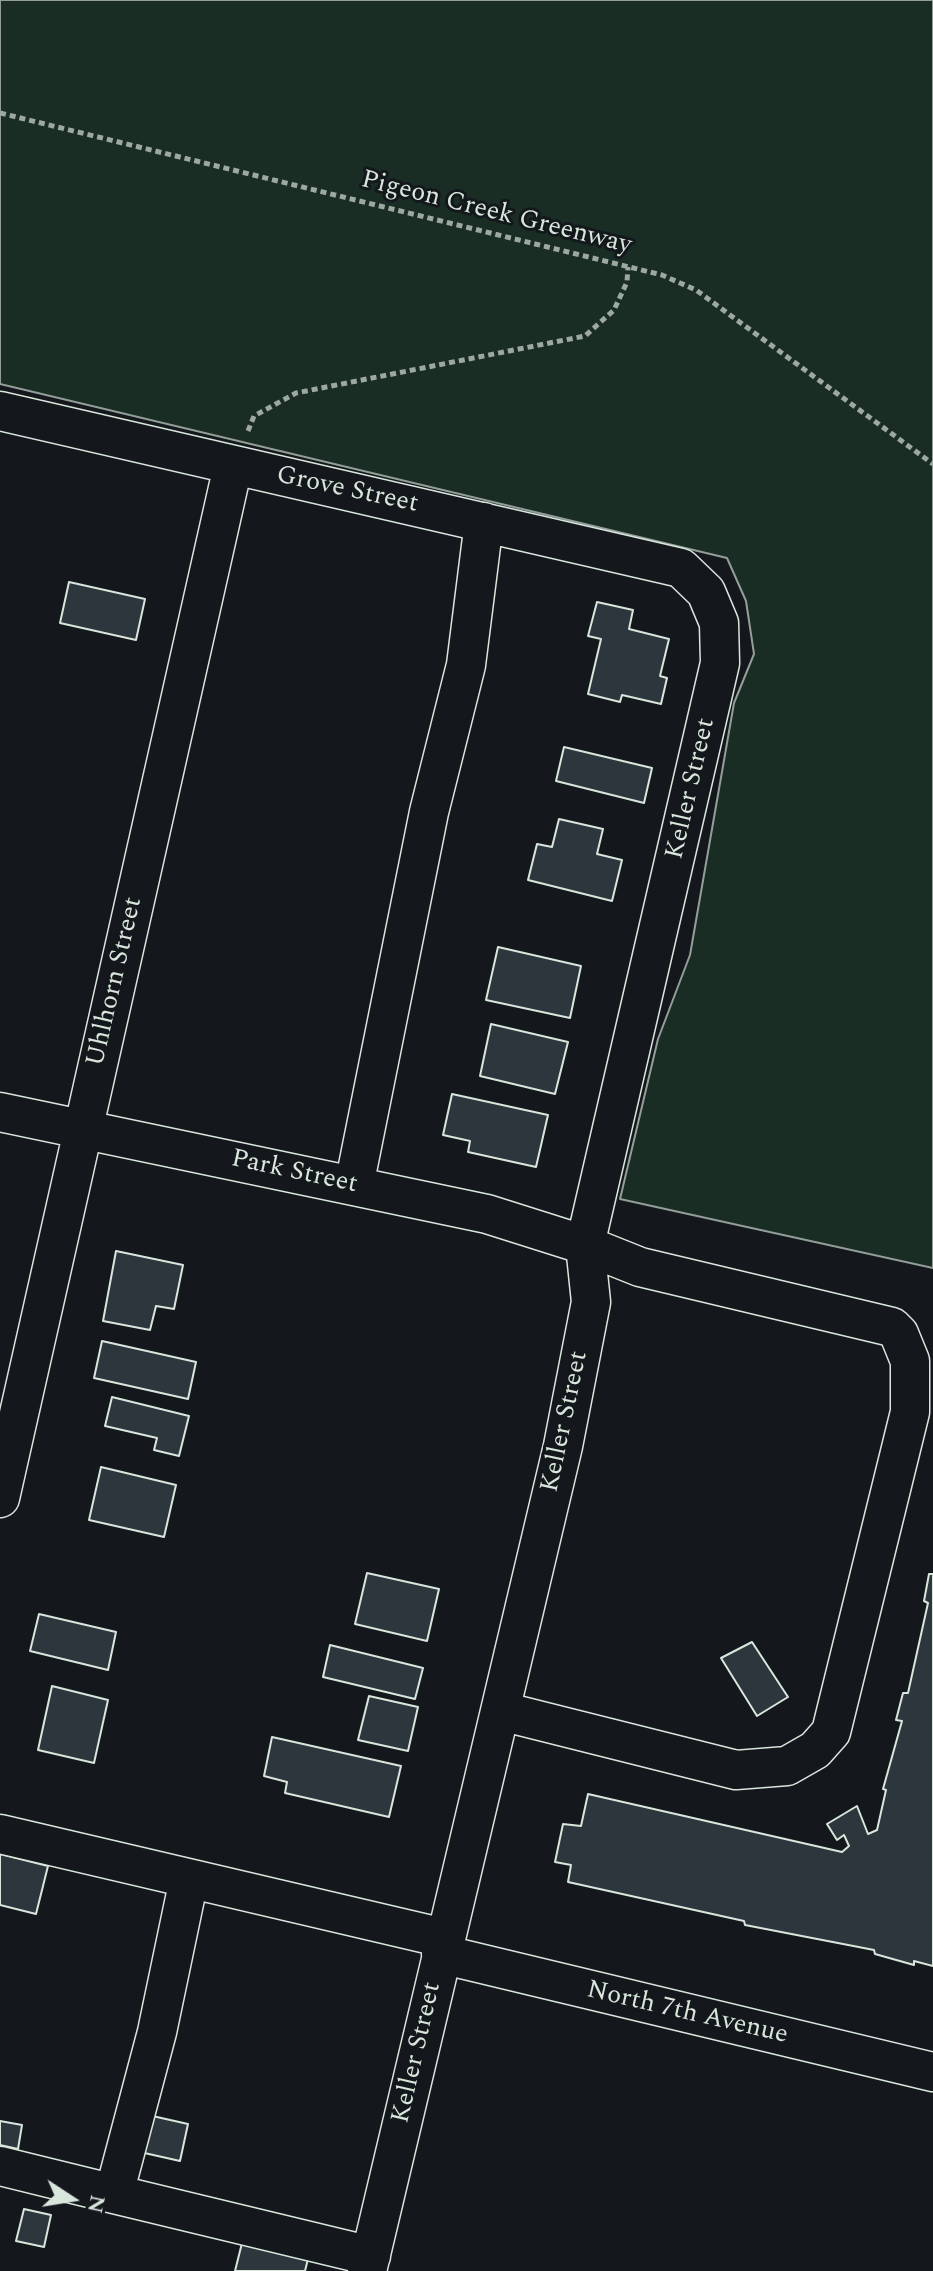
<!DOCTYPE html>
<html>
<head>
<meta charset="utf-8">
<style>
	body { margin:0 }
	#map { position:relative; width:933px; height:2271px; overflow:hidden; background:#14181c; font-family:Spectral,serif }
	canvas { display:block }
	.north { position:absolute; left:32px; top:2159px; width:80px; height:80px; -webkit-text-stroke:6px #14181c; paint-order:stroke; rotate:102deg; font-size:22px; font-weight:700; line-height:32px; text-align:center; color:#d8e6dc }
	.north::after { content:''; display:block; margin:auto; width:28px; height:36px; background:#d8e6dc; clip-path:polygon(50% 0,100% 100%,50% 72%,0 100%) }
</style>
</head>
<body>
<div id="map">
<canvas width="933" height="2271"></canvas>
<div class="north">N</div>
</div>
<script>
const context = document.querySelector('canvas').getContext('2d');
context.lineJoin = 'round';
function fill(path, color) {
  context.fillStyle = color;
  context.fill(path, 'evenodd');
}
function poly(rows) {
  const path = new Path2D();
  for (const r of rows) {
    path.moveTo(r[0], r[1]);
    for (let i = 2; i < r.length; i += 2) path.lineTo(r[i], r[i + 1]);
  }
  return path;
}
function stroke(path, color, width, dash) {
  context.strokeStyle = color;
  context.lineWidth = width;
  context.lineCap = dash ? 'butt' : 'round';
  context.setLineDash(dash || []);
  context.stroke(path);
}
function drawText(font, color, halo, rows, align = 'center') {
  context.font = font + ' Spectral,serif';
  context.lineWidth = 6;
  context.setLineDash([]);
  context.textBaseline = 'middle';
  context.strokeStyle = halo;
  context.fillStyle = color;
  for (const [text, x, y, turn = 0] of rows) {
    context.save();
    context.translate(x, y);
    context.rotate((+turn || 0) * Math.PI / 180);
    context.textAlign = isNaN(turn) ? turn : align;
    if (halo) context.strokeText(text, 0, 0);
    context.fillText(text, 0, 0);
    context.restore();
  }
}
const green = poly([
	[0,0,933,0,933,1268,620,1199,658,1039,690,955,734,703,754,654,746,601,727,558,0,384,0,0]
]);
const building = poly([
	[69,582,145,599,136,640,60,623,69,582],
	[597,602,633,610,629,629,669,639,660,676,667,678,661,704,622,695,620,702,588,694,601,639,588,636,597,602],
	[564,747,652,768,644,803,556,781,564,747],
	[559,819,603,829,597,854,622,860,612,901,528,880,537,844,552,847,559,819],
	[498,947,581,966,570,1018,486,1000,498,947],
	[491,1024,568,1042,555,1094,480,1076,491,1024],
	[452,1094,548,1115,536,1167,468,1152,470,1141,443,1135,452,1094],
	[116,1251,183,1265,174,1309,156,1306,150,1330,103,1321,116,1251],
	[102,1341,196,1362,188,1399,94,1378,102,1341],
	[112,1397,189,1416,179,1456,154,1450,157,1438,105,1426,112,1397],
	[101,1467,176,1485,164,1537,89,1520,101,1467],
	[367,1573,439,1589,427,1641,355,1624,367,1573],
	[929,1574,933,1574,933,1966,914,1961,914,1965,875,1954,874,1950,745,1925,744,1921,568,1882,571,1865,555,1862,563,1824,581,1826,588,1794,842,1852,849,1846,844,1835,837,1840,827,1824,857,1806,868,1834,877,1830,886,1790,883,1789,902,1721,896,1720,903,1693,908,1693,928,1603,924,1601,929,1574],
	[39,1614,116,1632,108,1670,30,1651,39,1614],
	[752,1642,788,1697,757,1716,721,1658,752,1642],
	[330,1645,423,1668,415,1699,323,1677,330,1645],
	[52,1686,108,1700,94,1763,38,1750,52,1686],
	[369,1696,418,1707,408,1751,358,1740,369,1696],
	[272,1737,401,1766,389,1817,285,1793,287,1782,264,1776,272,1737],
	[0,1854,48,1866,36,1914,0,1905,0,1854],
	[148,2115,188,2124,180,2161,140,2152,148,2115],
	[0,2121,22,2125,18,2149,0,2145,0,2121],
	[24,2209,51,2215,44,2247,16,2241,24,2209],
	[242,2243,308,2259,305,2271,235,2271,242,2243]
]);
const path = poly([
	[0,113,662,275,696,290,933,464],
	[248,431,254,416,296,393,585,336,614,310,627,282,628,267]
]);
const minor = poly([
	[0,411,681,568,706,592,719,623,720,663,585,1245,591,1302,563,1446,367,2271],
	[0,1112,487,1214,585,1245,640,1267,892,1327,899,1334,910,1361,910,1412,831,1732,815,1750,787,1766,736,1770,501,1711],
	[354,1186,429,812,466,665,484,522],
	[0,1498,233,466],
	[0,1834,444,1938],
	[441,1954,933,2072],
	[0,2166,114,2194,157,2032,189,1879],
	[114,2194,371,2256]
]);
const streetNames = [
	["Pigeon Creek Greenway",496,214,14],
	["Grove Street",347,491,12],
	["Keller Street",692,789,-77],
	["Uhlhorn Street",116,982,-77],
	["Park Street",294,1173,12],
	["Keller Street",566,1422,-78],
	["North 7th Avenue",687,2014,13],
	["Keller Street",418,2053,-77]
];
fill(green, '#1a2d24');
stroke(green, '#939e99', 2);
fill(building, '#2c363c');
stroke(building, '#d8e6dc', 2);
stroke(minor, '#d8e6dc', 41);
stroke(path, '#9da8a2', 5, [6, 4]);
stroke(minor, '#14181c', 38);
drawText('26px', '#d8e6dc', '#14181c', streetNames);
</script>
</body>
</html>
